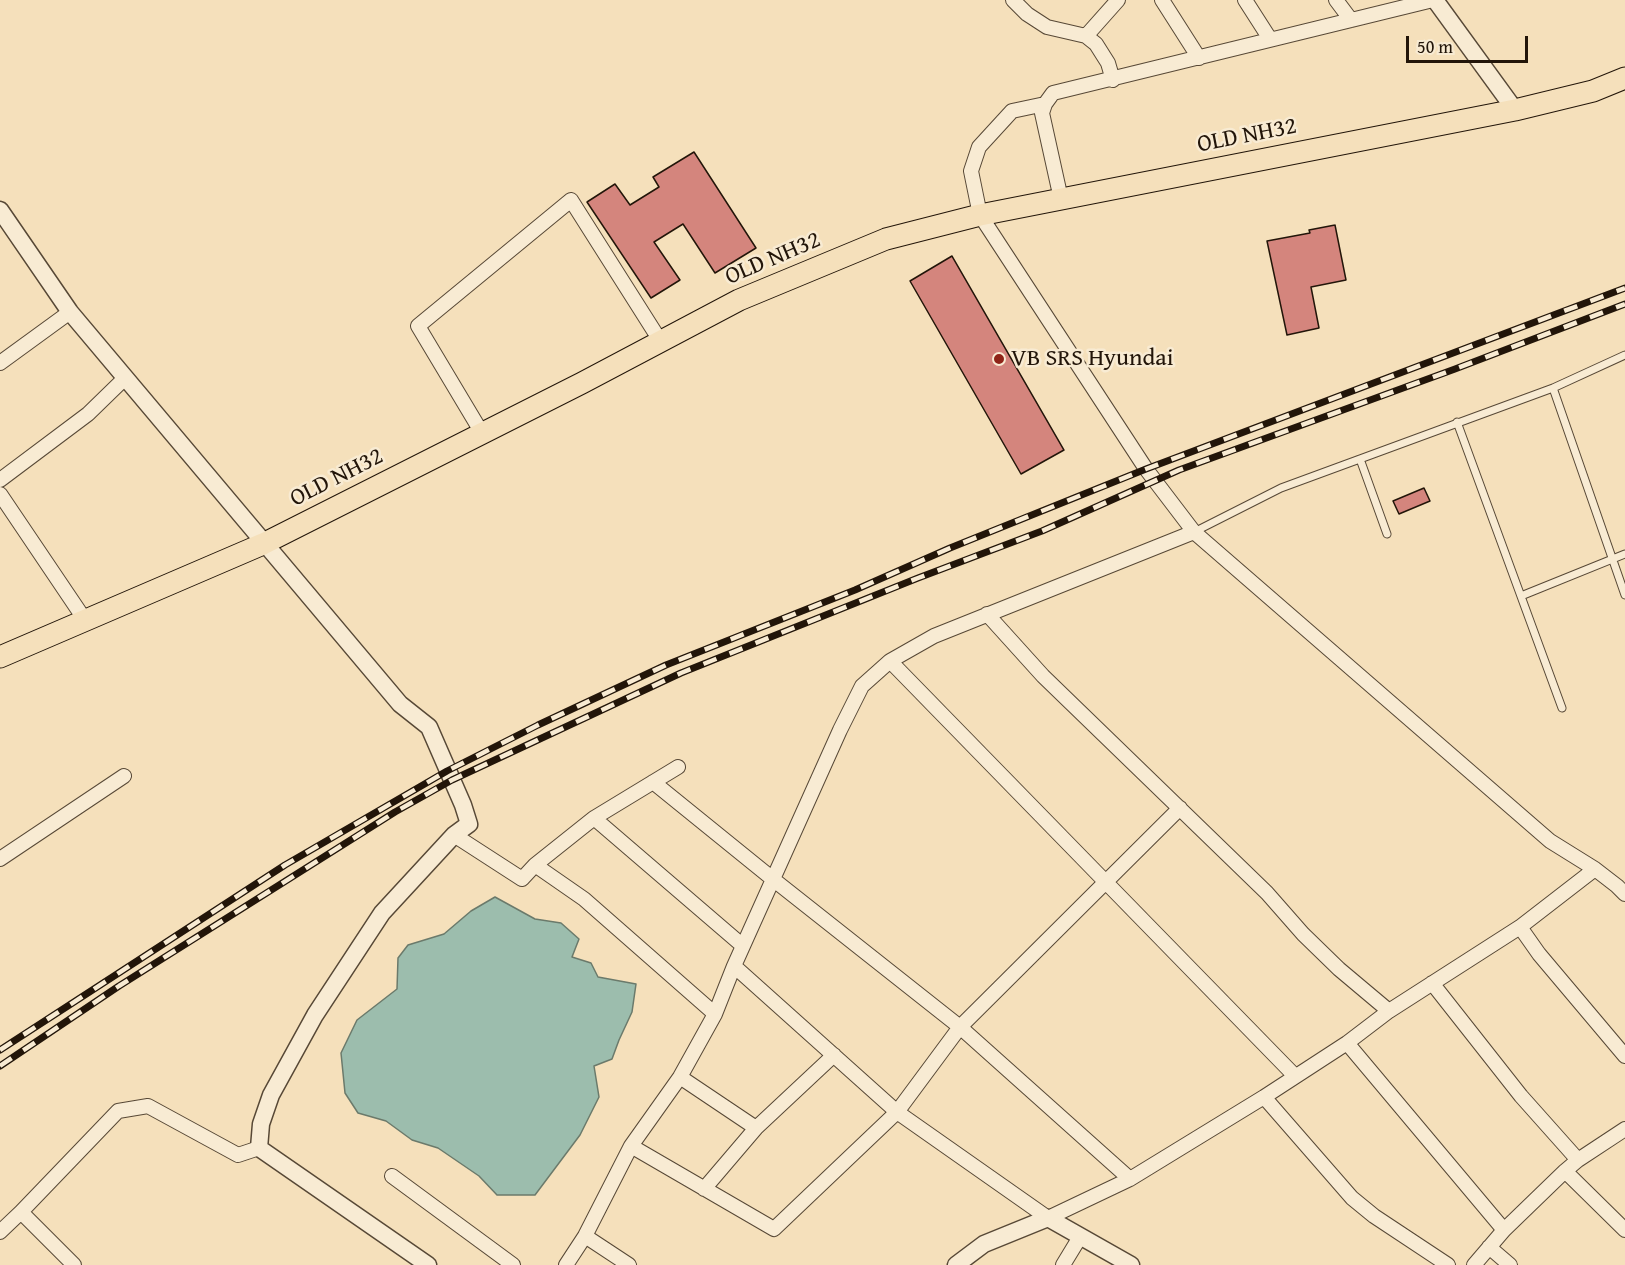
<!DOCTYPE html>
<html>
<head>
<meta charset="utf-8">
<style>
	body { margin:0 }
	#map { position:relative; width:1625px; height:1265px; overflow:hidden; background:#f5e0bb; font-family:"Gentium Book Plus",serif }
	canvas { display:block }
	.scale { position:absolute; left:1406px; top:36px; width:122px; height:27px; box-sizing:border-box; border:3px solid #221509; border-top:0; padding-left:8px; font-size:18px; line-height:21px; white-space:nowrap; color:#221509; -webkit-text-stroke:4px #f8ebd3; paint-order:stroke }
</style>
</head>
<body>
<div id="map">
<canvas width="1625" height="1265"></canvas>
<div class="scale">50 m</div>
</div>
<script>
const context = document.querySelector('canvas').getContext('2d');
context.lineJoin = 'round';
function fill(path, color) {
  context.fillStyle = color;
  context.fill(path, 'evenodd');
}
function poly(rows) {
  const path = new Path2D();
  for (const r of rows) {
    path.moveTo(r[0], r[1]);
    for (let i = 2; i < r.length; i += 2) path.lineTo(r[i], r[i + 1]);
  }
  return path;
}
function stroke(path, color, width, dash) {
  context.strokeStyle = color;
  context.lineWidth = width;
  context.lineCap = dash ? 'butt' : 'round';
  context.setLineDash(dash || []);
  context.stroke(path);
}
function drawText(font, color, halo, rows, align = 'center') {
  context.font = font + ' "Gentium Book Plus",serif';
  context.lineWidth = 5;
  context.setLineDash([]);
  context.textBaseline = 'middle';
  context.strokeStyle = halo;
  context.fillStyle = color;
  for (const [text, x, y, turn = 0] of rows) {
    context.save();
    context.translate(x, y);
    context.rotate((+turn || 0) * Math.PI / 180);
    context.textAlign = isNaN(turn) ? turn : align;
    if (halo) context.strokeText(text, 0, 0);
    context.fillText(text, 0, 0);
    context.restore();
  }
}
const water = poly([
	[495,897,535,919,561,923,579,939,572,957,591,963,598,977,636,984,632,1012,619,1040,612,1059,594,1066,599,1097,580,1135,535,1195,497,1195,479,1176,438,1148,412,1140,386,1121,358,1113,345,1093,341,1053,357,1020,397,989,398,958,408,945,444,934,471,911,495,897]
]);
const building = poly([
	[694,152,756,248,715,273,683,224,654,242,680,280,651,298,587,202,615,184,630,205,659,187,653,177,694,152],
	[1335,225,1346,280,1311,287,1319,328,1287,335,1267,241,1310,233,1309,230,1335,225],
	[952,256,1064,450,1021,474,910,281,952,256],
	[1424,488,1430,501,1399,514,1393,501,1424,488]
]);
const service = poly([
	[1553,388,1625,595],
	[1457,422,1562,708],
	[1360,459,1387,534],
	[1194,532,1281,488,1553,388,1625,355],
	[1521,596,1625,554]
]);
const minor = poly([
	[1013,0,1027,14,1047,27,1086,36,1096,44,1108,63,1113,80],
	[1162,0,1199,58],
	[1245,0,1270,39],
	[1336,0,1351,20],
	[1086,36,1118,0],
	[1045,104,1012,111,979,147,971,171,980,215,1146,469,1194,532],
	[1061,199,1042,113,1045,104,1053,93,1433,0],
	[0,363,70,312],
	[482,433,418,326,571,200,661,342],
	[0,480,88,414,125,378],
	[0,494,85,620],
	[987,614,1043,676,1267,893,1303,934,1339,969,1389,1011],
	[890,661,1295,1076],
	[653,782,774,880,960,1027,1130,1179],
	[594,818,743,946],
	[454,835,522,879,535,865,584,899,715,1014],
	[0,859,124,776],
	[535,865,594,818,678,767],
	[1520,927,1539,954,1625,1056],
	[734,966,897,1112,1048,1218,1130,1179,1264,1097,1347,1043,1389,1011,1520,927,1595,869],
	[1432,983,1521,1096,1578,1160],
	[1347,1043,1504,1230],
	[680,1077,756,1128,834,1055],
	[1264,1097,1352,1198,1374,1216,1448,1265],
	[631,1146,774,1229,897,1112,960,1027,1180,808],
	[1565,1171,1625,1230],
	[392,1176,513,1265],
	[704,1189,756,1128],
	[0,1232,21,1212],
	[585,1236,629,1265],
	[1489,1247,1510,1265],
	[74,1265,21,1212,118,1111,148,1106,238,1155,259,1148],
	[566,1265,585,1236,631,1146,680,1077,715,1014,734,966,840,730,862,686,890,661,934,636,1194,532,1550,841,1595,869,1617,886,1625,894],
	[1063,1265,1080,1237],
	[1474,1265,1504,1230,1565,1171,1578,1160,1625,1129]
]);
const tertiary = poly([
	[1435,0,1515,110],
	[0,210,70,312,400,704,429,727,463,805,469,824,454,835,382,913,315,1015,271,1095,261,1124,259,1148,428,1265],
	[956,1265,984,1244,1048,1218,1131,1265]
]);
const primary = poly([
	[0,657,263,544,582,383,739,300,886,239,980,215,1515,110,1593,91,1625,78]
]);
const rail = poly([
	[0,1050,285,865,447,771,538,725,666,665,855,590,950,548,1146,469,1625,288],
	[0,1066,119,986,395,812,452,780,681,673,918,578,1042,531,1179,470,1455,369,1625,304]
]);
const markers = [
	[999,359,6,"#8f2418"]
];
const streetNames = [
	["OLD NH32",1247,136,-11],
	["OLD NH32",773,259,-23],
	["OLD NH32",337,478,-27]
];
const poiNames = [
	["VB SRS Hyundai",1011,359]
];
fill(water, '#9cbdad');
stroke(water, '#6b7a6b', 1.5);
fill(building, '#d4857d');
stroke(building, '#221509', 1.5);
stroke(service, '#574836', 9);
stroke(minor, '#574836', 16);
stroke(tertiary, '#574836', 19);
stroke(primary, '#221509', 23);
stroke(service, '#f8ebd3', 7);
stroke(minor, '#f8ebd3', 14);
stroke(tertiary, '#f8ebd3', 16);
stroke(primary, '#f5e0bb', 21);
stroke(rail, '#221509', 7);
stroke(rail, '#f8ebd3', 4.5, [14]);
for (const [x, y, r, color] of markers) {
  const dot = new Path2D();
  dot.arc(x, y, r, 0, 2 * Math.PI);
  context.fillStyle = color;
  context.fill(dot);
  stroke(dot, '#f8ebd3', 2);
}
drawText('24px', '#221509', '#f8ebd3', streetNames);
drawText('24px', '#221509', '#f8ebd3', poiNames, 'left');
</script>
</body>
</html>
